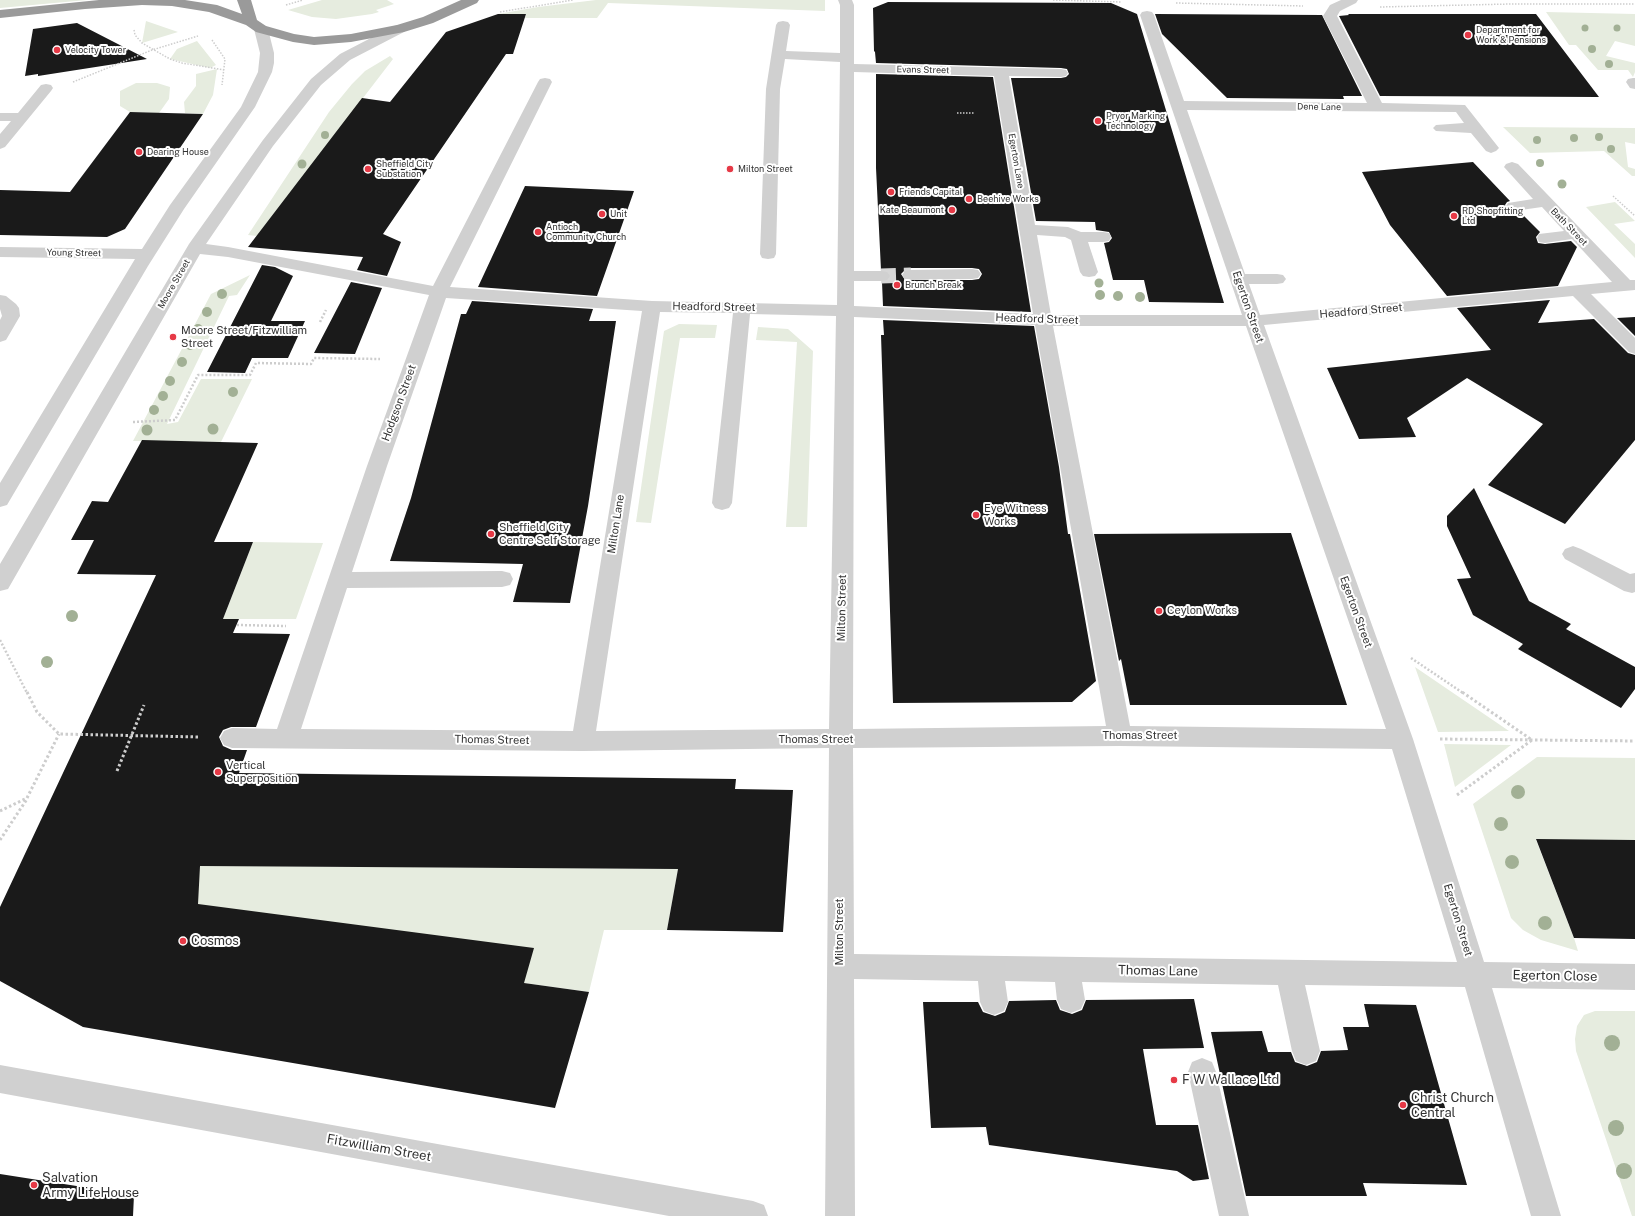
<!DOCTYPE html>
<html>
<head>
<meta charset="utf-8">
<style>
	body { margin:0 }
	canvas { display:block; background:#fff }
</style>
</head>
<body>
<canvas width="1635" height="1216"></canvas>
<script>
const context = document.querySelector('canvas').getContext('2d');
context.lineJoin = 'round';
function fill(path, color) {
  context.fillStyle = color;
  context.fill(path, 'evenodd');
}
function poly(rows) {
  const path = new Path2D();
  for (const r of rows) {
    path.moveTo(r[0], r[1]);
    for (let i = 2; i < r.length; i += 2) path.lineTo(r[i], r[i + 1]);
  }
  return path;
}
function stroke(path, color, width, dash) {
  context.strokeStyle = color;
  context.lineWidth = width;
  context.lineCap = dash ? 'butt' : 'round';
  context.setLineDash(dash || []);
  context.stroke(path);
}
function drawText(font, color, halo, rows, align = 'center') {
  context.font = font + ' "Public Sans",sans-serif';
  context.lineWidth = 4;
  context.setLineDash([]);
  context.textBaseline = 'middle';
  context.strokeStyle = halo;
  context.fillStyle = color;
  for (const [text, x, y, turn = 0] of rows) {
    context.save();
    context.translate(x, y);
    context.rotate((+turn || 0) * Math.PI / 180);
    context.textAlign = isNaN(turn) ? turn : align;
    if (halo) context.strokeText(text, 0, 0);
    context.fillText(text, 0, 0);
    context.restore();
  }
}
const green = poly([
	[0,0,87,0,0,8],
	[322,0,387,0,394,4,376,10,379,12,372,14,336,19,312,17,288,10],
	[596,0,825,0,825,11,608,3,597,18,525,18,526,14,498,14,538,7],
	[1546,12,1635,14,1635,46,1615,41,1606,56,1635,63,1635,72,1633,77,1628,70,1598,70,1576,45,1569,45],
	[146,21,178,32,142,43],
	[197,41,216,65,210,68,170,59,177,49],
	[390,56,393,59,257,236,248,235,329,112,352,84,365,71],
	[217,69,213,95,203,114,185,113,184,102,196,86,196,74],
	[136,83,157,83,170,87,169,99,159,113,130,112,120,106,120,91],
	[1503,127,1635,128,1635,144,1625,142,1628,167,1635,169,1635,176,1632,176,1604,151,1530,153],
	[1615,202,1635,221,1614,224,1635,244,1635,258,1586,207],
	[250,275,237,295,229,296,167,424,178,422,201,379,252,379,221,442,133,441,211,294],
	[679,324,717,325,715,338,680,338,651,523,636,522,664,331],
	[758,327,788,329,813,351,807,527,786,527,797,342,756,340],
	[253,542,323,543,296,619,223,619],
	[1415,667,1509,731,1438,732],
	[1444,744,1511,745,1455,787],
	[1537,757,1635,758,1635,840,1536,840,1574,938,1578,951,1541,940,1523,930,1511,918,1473,804],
	[137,865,678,869,667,930,604,930,589,992,524,983,119,910],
	[1595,1011,1635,1011,1635,1216,1632,1216,1576,1051,1575,1039,1577,1026,1584,1015]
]);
const building = poly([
	[888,2,1111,3,1137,14,1224,303,1149,302,1144,280,1113,280,1104,243,1109,242,1112,238,1109,232,1096,230,1095,222,1036,221,1011,78,1061,78,1066,77,1069,74,1067,69,1061,68,876,63,875,52,874,51,873,8],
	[498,14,526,14,513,54,506,54,383,234,401,242,387,276,357,270,363,257,248,247,362,98,390,102,446,32],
	[1155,14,1322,15,1362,96,1343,96,1344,99,1227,98,1162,34],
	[1348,14,1536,14,1599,97,1380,96,1339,16,1349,15],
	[77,23,147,59,38,76,38,74,25,76,33,29],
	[876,74,993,77,1031,312,883,306,882,282,888,281,892,276,888,271,881,270,876,168],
	[911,268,972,268,979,269,982,274,979,279,972,280,905,280,901,274,905,270],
	[130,112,203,114,125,229,107,237,0,235,0,190,70,192],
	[1473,162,1510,201,1507,202,1505,205,1507,210,1514,212,1520,212,1540,232,1536,237,1538,243,1545,244,1571,241,1577,247,1558,286,1447,296,1390,225,1362,172],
	[525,186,634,191,597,296,478,287],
	[262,265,275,267,293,276,271,321,305,321,288,358,252,358,245,373,207,372],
	[351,282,382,288,355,354,314,353],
	[1550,300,1538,323,1594,319,1628,353,1635,355,1635,440,1565,524,1488,485,1543,424,1467,378,1407,418,1416,437,1359,439,1327,368,1491,350,1457,308],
	[472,301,593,309,589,321,616,321,588,506,570,603,513,602,523,564,390,561,411,498,461,314,466,314],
	[1635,317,1635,336,1617,318],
	[883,320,1034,326,1059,467,1068,534,1070,534,1096,681,1072,702,893,703,881,335,884,335],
	[142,440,258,443,214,542,253,542,223,619,239,619,233,633,290,634,256,727,231,727,223,730,219,737,223,746,232,750,247,750,239,773,736,779,735,789,793,790,783,932,667,930,678,869,200,866,198,904,534,948,524,983,589,992,555,1108,83,1027,0,981,0,907,156,575,77,574,94,540,71,540,92,501,108,502],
	[1474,488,1529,601,1571,624,1566,629,1635,667,1635,689,1621,708,1518,649,1523,644,1473,615,1457,579,1471,578,1447,526,1447,516],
	[1291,533,1347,705,1130,705,1121,659,1119,661,1094,534],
	[1536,839,1635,840,1635,939,1574,938],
	[1194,999,1204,1048,1143,1049,1156,1125,1198,1125,1209,1179,1193,1181,1177,1171,989,1145,986,1127,931,1128,923,1002,978,1002,983,1012,995,1016,1005,1012,1009,1001,1056,1000,1060,1010,1072,1014,1082,1010,1086,1000],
	[1364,1004,1416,1005,1467,1185,1363,1183,1367,1196,1246,1196,1211,1032,1262,1031,1268,1052,1291,1052,1295,1062,1307,1066,1317,1062,1321,1051,1348,1050,1343,1027,1369,1027],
	[0,1174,134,1195,133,1216,0,1216]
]);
const minorTunnel = poly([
	[881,276,911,275]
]);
const pathFar2 = poly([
	[1053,0,1121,2],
	[1176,3,1303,6],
	[286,5,303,0],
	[1380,7,1510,4,1635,4],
	[500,12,573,0],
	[134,30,135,35,142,43,170,59,182,63,224,70],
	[212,40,225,59,222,85],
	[73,82,152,50,198,36],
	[957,113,975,113],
	[1613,196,1635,216]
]);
const pathFar1 = poly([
	[320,322,326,310],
	[133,422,175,420,198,375,250,375,256,363,311,364,314,358,380,359],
	[237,625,286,626],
	[0,640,27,693],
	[1411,658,1463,693]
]);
const path = poly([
	[27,692,37,712,59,734,199,737],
	[1440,739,1635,741],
	[117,771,144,705],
	[1457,795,1532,740,1462,692],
	[0,811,27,798,59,734],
	[0,840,27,799]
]);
const minor = poly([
	[838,0,852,0,854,5,854,64,1061,69,1066,70,1068,73,1066,76,1061,77,1009,76,1035,225,1068,227,1081,232,1103,232,1109,233,1111,237,1109,241,1103,242,1088,242,1098,272,1095,276,1089,277,1083,276,1080,272,1071,240,1065,237,1037,235,1051,315,1242,315,1140,15,1142,12,1147,11,1152,12,1154,15,1184,101,1367,103,1323,16,1330,5,1341,0,1358,0,1356,3,1340,11,1337,16,1382,103,1465,105,1499,148,1496,151,1491,153,1486,151,1471,133,1436,131,1433,128,1436,125,1464,123,1456,112,1187,110,1245,274,1277,274,1283,275,1286,279,1283,283,1277,284,1249,284,1260,315,1612,282,1572,239,1545,243,1539,242,1537,238,1539,234,1564,231,1542,207,1514,211,1508,209,1506,206,1508,203,1533,199,1504,167,1506,164,1512,162,1518,164,1630,280,1635,280,1635,290,1591,294,1635,338,1635,354,1629,352,1573,296,1264,325,1413,739,1484,962,1635,964,1635,990,1492,988,1561,1216,1531,1216,1465,987,1305,985,1320,1051,1316,1061,1306,1065,1296,1061,1292,1051,1278,985,1082,982,1085,1000,1081,1009,1071,1013,1061,1009,1057,1000,1055,982,1005,981,1008,1002,1004,1011,994,1015,984,1011,980,1002,978,981,854,979,855,1216,825,1216,829,748,583,751,232,748,224,745,220,738,224,731,232,728,277,729,367,466,429,295,228,257,200,254,8,589,0,591,0,564,189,244,263,140,311,79,340,54,394,26,399,25,404,26,406,29,404,32,350,60,321,85,273,146,206,244,228,247,433,286,538,82,540,79,545,78,550,79,552,82,450,287,652,301,837,305,840,62,785,59,780,89,776,254,774,258,768,259,762,258,760,254,766,89,776,25,778,22,783,21,788,22,790,25,786,51,840,53,840,5,838,0],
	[854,72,994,76,1033,314,854,306,854,281,881,281,887,280,890,276,887,272,881,271,854,271,854,72],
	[446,298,642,311,573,731,301,729,347,588,502,587,510,585,513,579,510,573,502,571,352,572,387,466,446,298],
	[660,312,733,313,712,503,715,508,722,510,729,508,732,503,750,314,836,316,829,729,596,731,660,312],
	[854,317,1035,325,1106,726,853,729,854,317],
	[1053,326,1246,326,1386,729,1130,726,1053,326],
	[1120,746,1392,749,1457,962,854,954,853,748,1120,746],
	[261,25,266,26,268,29,274,53,274,63,272,72,255,107,184,209,148,266,7,505,0,507,0,483,135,259,0,257,0,247,142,249,170,205,241,107,258,72,260,53,254,29,256,26,261,25],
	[1633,78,1635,78,1635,89,1630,88,1626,82,1628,79,1633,78],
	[46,84,51,85,53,88,51,91,5,147,0,149,0,134,11,121,0,121,0,113,18,113,41,85,46,84],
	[972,269,978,270,981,274,978,278,972,279,911,280,905,279,902,275,905,271,911,270,972,269],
	[0,295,6,296,16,304,19,308,20,316,6,340,0,342,0,320,2,316,0,309,0,295],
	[1573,546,1581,549,1630,574,1635,573,1635,592,1632,593,1624,591,1565,559,1562,554,1565,549,1573,546],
	[1202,1058,1212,1062,1216,1072,1249,1216,1219,1216,1188,1072,1192,1062,1202,1058],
	[0,1065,753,1201,764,1205,768,1216,669,1216,0,1093,0,1065]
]);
const highway = poly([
	[99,0,185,0,217,5,242,14,237,0,251,0,257,20,266,26,294,34,314,37,351,34,397,25,423,17,461,0,479,0,477,3,433,23,404,32,351,42,314,45,293,42,256,32,246,25,209,12,172,6,142,5,85,9,0,18,0,10,99,0]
]);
const trees = [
	[1585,28,3.5],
	[1617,28,3.5],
	[1592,49,4],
	[1609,64,4],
	[325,135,4],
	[1599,137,4],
	[1574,138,4],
	[1537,140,4],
	[1611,149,4],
	[1540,163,4],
	[302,164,4.5],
	[1562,184,4.5],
	[1099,283,4.5],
	[222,294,5],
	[1100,295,5],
	[1118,296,5],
	[1140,297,5],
	[207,312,5],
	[198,329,5],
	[190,345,5],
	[182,362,5],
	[170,381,5],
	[233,392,5],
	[163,396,5],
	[154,410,5],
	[213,429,5.5],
	[147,430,5.5],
	[72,616,6],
	[47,662,6],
	[1518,792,7],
	[1501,824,7],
	[1512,862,7],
	[1545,923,7],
	[1612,1043,8],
	[1616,1128,8],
	[1624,1171,8]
];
const markers = [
	[1468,35,4,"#e63946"],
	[57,50,4,"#e63946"],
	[1098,121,4,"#e63946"],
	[139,152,4,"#e63946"],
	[368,169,4,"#e63946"],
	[730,169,4,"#e63946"],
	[891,192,4,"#e63946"],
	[969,199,4,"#e63946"],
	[952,210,4,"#e63946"],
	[602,214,4,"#e63946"],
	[1454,216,4,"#e63946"],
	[538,232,4,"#e63946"],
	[897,285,4,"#e63946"],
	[173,337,4,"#e63946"],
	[976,515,4,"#e63946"],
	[491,534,4,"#e63946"],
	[1159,611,4,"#e63946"],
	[218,772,4,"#e63946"],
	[183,941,4,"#e63946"],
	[1174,1080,4,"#e63946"],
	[1403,1105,4,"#e63946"],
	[34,1185,4,"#e63946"]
];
const farPoinames = [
	["Department for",1476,30],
	["Work & Pensions",1476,40],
	["Velocity Tower",65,50],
	["Pryor Marking",1106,116],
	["Technology",1106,126],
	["Dearing House",147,152],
	["Sheffield City",376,164],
	["Substation",376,174],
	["Milton Street",738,169],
	["Friends Capital",899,192],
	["Beehive Works",977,199],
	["Kate Beaumont",944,210,"right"],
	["RD Shopfitting",1462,211],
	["Ltd",1462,221],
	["Unit",610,214],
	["Antioch",546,227],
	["Community Church",546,237],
	["Brunch Break",905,285]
];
const farStreetnames = [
	["Evans Street",923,70,1],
	["Dene Lane",1319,107,1],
	["Egerton Lane",1016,161,80],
	["Bath Street",1569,227,46],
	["Young Street",74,253,1],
	["Moore Street",174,284,-60]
];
const streetNames = [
	["Headford Street",714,307,1],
	["Egerton Street",1248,307,71],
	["Headford Street",1361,311,-5],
	["Headford Street",1037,319,2],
	["Hodgson Street",399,403,-70],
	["Milton Lane",616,524,-81],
	["Milton Street",842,608,-89],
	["Egerton Street",1356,612,70],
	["Thomas Street",1140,736],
	["Thomas Street",492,740,1],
	["Thomas Street",816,740],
	["Egerton Street",1458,920,73],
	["Milton Street",840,932,-90]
];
const poiNames = [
	["Moore Street/Fitzwilliam",181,331],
	["Street",181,344],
	["Eye Witness",984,509],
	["Works",984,522],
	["Sheffield City",499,528],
	["Centre Self Storage",499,541],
	["Ceylon Works",1167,611],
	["Vertical",226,766],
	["Superposition",226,779]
];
const nearPoinames = [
	["Cosmos",191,941],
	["F W Wallace Ltd",1182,1080],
	["Christ Church",1411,1098],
	["Central",1411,1113],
	["Salvation",42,1178],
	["Army LifeHouse",42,1193]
];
const nearStreetnames = [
	["Thomas Lane",1158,971,1],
	["Egerton Close",1555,976,1],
	["Fitzwilliam Street",379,1148,10]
];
fill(green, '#e6ecdf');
fill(building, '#1a1a1a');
stroke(minorTunnel, '#d6d6d6', 15, [15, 8]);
stroke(pathFar2, '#cdcdcd', 1.5, [1.5, 1.5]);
stroke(pathFar1, '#cdcdcd', 2.5, [2, 2]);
stroke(path, '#cdcdcd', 3, [2.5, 2.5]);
fill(minor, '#d0d0d0');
fill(highway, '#9a9a9a');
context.fillStyle = '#a2b095';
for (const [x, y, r] of trees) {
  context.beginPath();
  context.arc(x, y, r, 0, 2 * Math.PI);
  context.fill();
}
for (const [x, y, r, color] of markers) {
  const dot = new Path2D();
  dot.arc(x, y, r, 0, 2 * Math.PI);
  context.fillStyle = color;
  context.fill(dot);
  stroke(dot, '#fff', 1.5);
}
drawText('9px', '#333', '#fff', farPoinames, 'left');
drawText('9px', '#333', '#fff', farStreetnames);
drawText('11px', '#333', '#fff', streetNames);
drawText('11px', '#333', '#fff', poiNames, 'left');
drawText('13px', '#333', '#fff', nearPoinames, 'left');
drawText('13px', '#333', '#fff', nearStreetnames);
</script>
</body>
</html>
